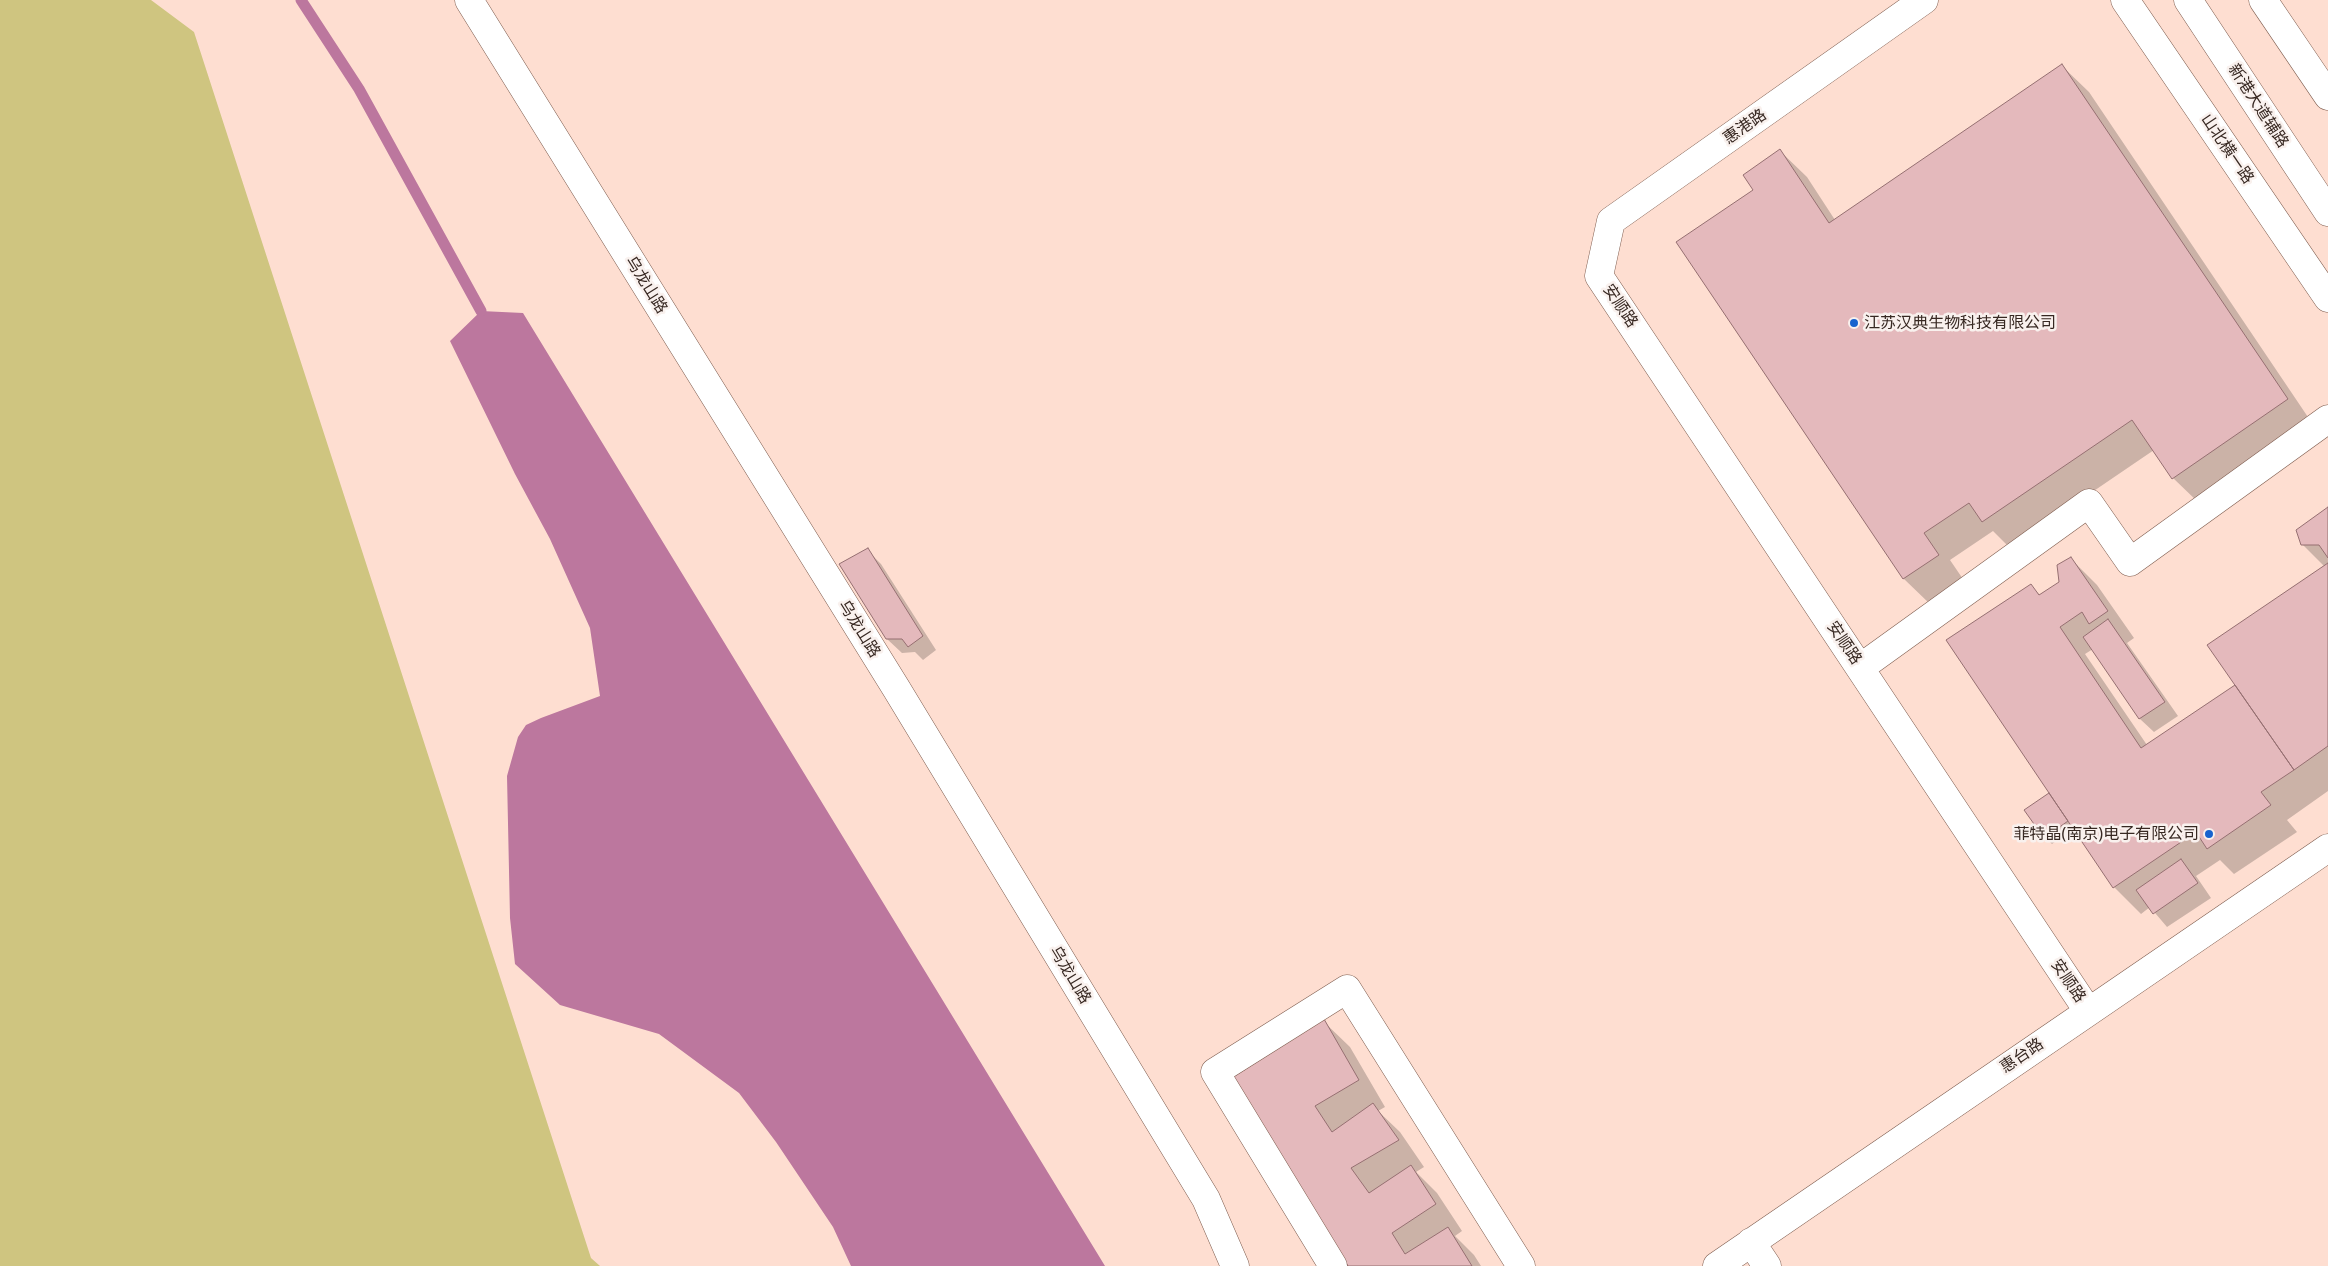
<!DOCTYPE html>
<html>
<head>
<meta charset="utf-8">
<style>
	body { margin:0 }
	canvas { display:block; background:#feded1 }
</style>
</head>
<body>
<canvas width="2328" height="1266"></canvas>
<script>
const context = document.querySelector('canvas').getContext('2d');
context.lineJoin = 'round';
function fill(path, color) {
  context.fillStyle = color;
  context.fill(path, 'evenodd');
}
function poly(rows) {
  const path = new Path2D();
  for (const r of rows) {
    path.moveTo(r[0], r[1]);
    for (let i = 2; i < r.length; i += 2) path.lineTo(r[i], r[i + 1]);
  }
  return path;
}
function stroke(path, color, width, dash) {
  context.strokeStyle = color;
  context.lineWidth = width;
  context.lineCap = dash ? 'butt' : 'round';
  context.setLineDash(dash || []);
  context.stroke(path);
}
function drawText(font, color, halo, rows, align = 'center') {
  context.font = font + ' "Noto Sans","Noto Sans SC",sans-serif';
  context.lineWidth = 5;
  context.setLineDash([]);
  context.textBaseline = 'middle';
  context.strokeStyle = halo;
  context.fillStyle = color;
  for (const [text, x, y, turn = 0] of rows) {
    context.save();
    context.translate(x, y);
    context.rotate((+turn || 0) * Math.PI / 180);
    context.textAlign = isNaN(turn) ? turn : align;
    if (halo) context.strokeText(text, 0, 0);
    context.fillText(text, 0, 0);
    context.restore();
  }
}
const green = poly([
	[0,0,151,0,194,32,591,1258,600,1266,0,1266]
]);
const water = poly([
	[481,311,523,313,1105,1266,851,1266,833,1227,776,1142,739,1093,659,1034,560,1005,515,964,510,918,507,776,518,737,526,725,541,718,600,696,590,628,550,539,515,474,450,341]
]);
const shadow = poly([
	[2062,66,2089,92,2314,426,2200,504,2173,478,2154,450,2010,548,1993,531,1950,560,1965,582,1931,605,1904,579,1678,243,1755,190,1780,151,1807,177,1835,220],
	[2328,508,2328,791,2287,820,2297,832,2234,874,2220,860,2196,876,2211,898,2167,927,2150,907,2141,914,2114,887,2074,828,2052,844,2045,837,2053,799,2031,586,2041,596,2060,583,2071,559,2097,585,2134,638,2127,643,2178,716,2154,732,2140,719,2093,649,2085,654,2147,745,2236,685,2325,567,2302,544],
	[867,550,881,564,936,650,923,660,915,652,902,653,887,639],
	[1323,1021,1350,1047,1385,1107,1378,1111,1400,1132,1424,1167,1416,1172,1437,1193,1462,1231,1455,1236,1474,1255,1481,1266,1350,1266,1234,1077]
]);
const stream = poly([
	[301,0,359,89,481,311]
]);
const building = poly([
	[2062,64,2288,399,2172,479,2132,420,1982,522,1969,503,1924,533,1939,555,1903,579,1676,242,1753,190,1743,175,1780,149,1829,223,2062,64],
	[2328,507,2328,558,2319,545,2301,545,2296,530,2328,507],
	[868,548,923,636,908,647,902,639,886,639,839,564,868,548],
	[2071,557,2108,611,2089,624,2082,612,2060,627,2141,748,2235,685,2294,770,2261,792,2271,805,2207,849,2196,832,2113,888,1946,640,2031,584,2039,595,2059,582,2057,565,2071,557],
	[2328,563,2328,746,2294,770,2207,645,2328,563],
	[2108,619,2165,702,2139,719,2083,637,2108,619],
	[2049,793,2068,821,2044,838,2024,810,2049,793],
	[2181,859,2198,883,2153,914,2136,890,2181,859],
	[1324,1019,1359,1080,1315,1106,1332,1132,1373,1103,1399,1140,1351,1168,1369,1193,1411,1165,1436,1204,1392,1233,1405,1254,1448,1227,1472,1266,1348,1266,1233,1077,1324,1019]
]);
const minor = poly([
	[469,0,896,688,1206,1199,1235,1266],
	[1924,0,1611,221,1599,276,2088,1011],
	[2125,0,2328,298],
	[2188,0,2328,212],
	[1860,668,2089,503,2130,562,2328,419],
	[1751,1242,1767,1266],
	[1333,1266,1215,1072,1347,989,1521,1266],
	[1717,1266,2328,848]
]);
const major = poly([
	[2263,0,2328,96]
]);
const markers = [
	[1854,323,5,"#1763ce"],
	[2209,834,5,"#1763ce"]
];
const streetNames = [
	["新港大道辅路",2258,106,57],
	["惠港路",1745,127,-35],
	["山北横一路",2227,149,56],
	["乌龙山路",646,285,58],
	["安顺路",1620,306,56],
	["乌龙山路",859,629,58],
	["安顺路",1844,643,56],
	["乌龙山路",1070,975,59],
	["安顺路",2068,981,56],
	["惠台路",2022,1056,-34]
];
const poiNames = [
	["江苏汉典生物科技有限公司",1864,323],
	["菲特晶(南京)电子有限公司",2199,834,"right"]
];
fill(green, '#cfc580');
fill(water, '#bc779e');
fill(shadow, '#0003');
stroke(stream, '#bc779e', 11);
fill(building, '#e4b9bc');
stroke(building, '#956f71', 1);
stroke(minor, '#7e5c4e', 29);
stroke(major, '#7e5c4e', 29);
stroke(minor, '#fff', 28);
stroke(major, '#fff', 28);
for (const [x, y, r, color] of markers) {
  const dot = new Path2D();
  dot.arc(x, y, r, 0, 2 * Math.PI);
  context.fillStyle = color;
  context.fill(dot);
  stroke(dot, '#f9f1ee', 2);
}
drawText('16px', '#372822', '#f9f1ee', streetNames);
drawText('16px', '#372822', '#f9f1ee', poiNames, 'left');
</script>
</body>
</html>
